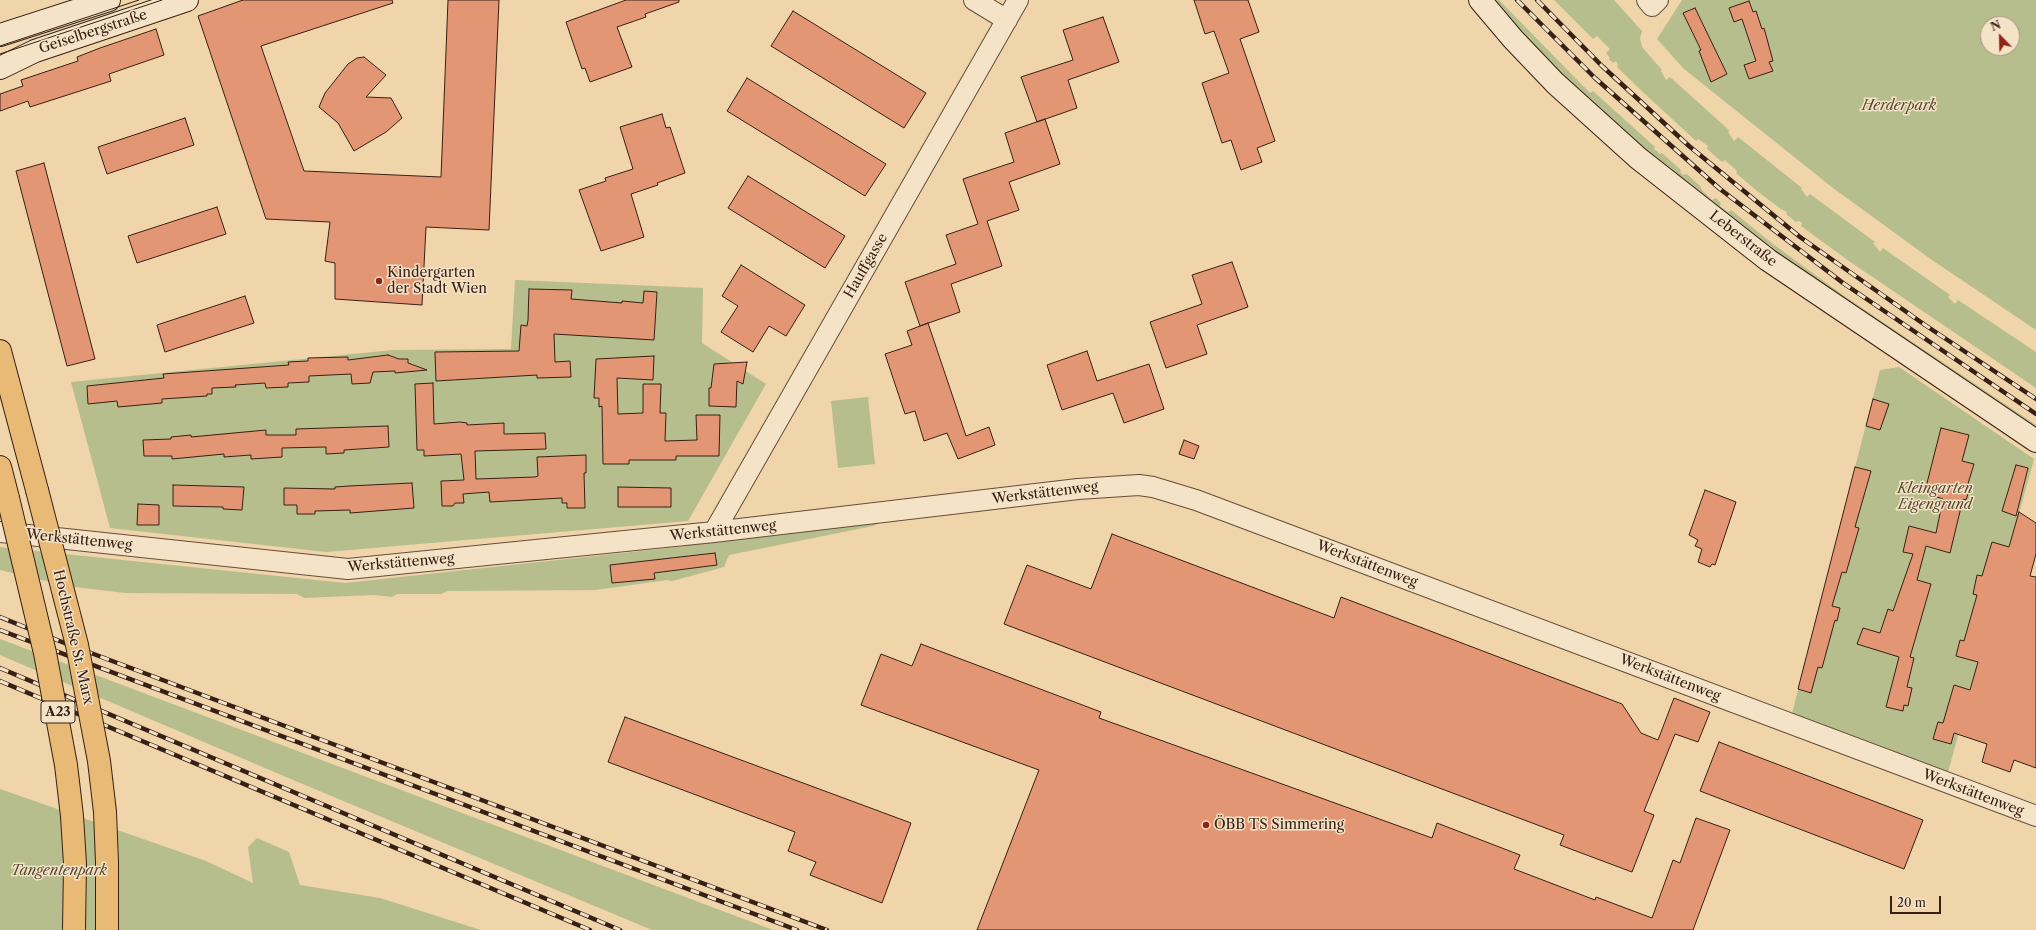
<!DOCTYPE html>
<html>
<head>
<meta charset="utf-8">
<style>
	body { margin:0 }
	#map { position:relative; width:2036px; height:930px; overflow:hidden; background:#f0d4aa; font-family:"Libre Caslon Text",serif }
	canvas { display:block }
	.north { position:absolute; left:1980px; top:16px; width:40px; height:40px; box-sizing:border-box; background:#f5e3c8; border:1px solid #a99580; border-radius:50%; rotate:337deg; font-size:11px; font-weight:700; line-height:16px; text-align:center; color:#382014 }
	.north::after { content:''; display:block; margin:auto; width:14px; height:18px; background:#8f2418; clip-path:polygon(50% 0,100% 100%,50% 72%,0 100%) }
	.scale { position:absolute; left:1890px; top:896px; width:51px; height:18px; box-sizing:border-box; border:2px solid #382014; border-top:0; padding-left:5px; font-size:12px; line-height:14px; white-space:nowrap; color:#382014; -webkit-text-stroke:3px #f5e3c8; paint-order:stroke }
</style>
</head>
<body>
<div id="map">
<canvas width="2036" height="930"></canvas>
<div class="north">N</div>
<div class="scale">20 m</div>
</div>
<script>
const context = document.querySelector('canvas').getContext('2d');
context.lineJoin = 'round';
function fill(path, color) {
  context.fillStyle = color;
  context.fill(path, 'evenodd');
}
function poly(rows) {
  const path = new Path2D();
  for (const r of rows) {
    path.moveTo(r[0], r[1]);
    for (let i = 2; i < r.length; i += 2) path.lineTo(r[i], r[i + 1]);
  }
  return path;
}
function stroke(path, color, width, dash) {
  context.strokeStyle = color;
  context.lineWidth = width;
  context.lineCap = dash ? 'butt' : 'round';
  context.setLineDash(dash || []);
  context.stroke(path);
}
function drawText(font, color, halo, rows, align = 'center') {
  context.font = font + ' "Libre Caslon Text",serif';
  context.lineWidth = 3;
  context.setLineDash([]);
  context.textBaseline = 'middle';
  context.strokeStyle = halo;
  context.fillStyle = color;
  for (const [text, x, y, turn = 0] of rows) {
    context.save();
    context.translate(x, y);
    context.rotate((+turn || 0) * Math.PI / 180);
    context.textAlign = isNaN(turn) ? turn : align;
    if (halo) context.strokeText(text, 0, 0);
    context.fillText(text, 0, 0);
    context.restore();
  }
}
const green = poly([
	[1496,0,1499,0,1590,93,1593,91,1655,147,1654,149,1660,154,1662,153,1681,170,1680,172,1683,175,1687,174,1701,187,1701,189,1712,200,1716,198,1721,203,1720,206,1728,212,1731,210,1773,244,1847,298,2036,425,2036,430,1787,263,1624,133,1528,43],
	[1554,0,1614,0,1642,31,1640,38,1642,47,1662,70,1661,71,1666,80,1670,77,1730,131,1728,132,1734,141,1738,137,1802,188,1801,189,1807,197,1810,194,1875,242,1873,243,1880,252,1883,248,1950,295,1948,297,1955,304,1958,300,2036,352,2036,388,1849,261,1801,226,1802,223,1799,221,1796,222,1786,214,1787,212,1781,209,1757,191,1736,173,1737,171,1725,160,1722,162,1707,149,1708,146,1704,143,1698,139,1696,141,1646,95,1617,67,1618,65,1616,61,1613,63,1609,59,1610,58,1606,53,1610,49,1597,36,1593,39],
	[1682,0,2036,0,2036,330,1932,260,1833,188,1684,69,1657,39],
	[1988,24,2012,24,2012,48,1988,48],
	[515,280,703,288,702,343,766,384,688,521,326,552,110,528,71,382,393,350,511,349],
	[1899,367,2034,459,1948,772,1791,717,1880,370],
	[868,397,875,464,838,468,831,401],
	[884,521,873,526,729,555,724,567,672,581,667,580,596,590,448,591,441,594,397,594,392,597,374,595,304,598,297,594,125,593,67,586,0,570,0,547,7,548,345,583,687,546,688,544],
	[0,639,773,930,652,930,286,777,0,655],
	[0,789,206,861,253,883,248,847,257,838,289,852,300,885,380,898,481,930,0,930]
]);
const building = poly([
	[243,0,392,0,393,3,261,46,304,171,441,177,448,0,499,0,489,230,426,227,422,305,335,299,335,263,325,261,330,222,266,219,198,16,243,0],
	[626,0,679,0,679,2,645,14,646,17,617,27,632,67,590,82,585,68,582,69,566,22,626,0],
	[1194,0,1248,0,1259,32,1240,39,1275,141,1257,148,1262,162,1241,170,1231,140,1222,143,1202,83,1229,73,1214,31,1205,34,1194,0],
	[1749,1,1753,12,1756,11,1762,29,1764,28,1773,61,1769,62,1773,71,1749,79,1744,65,1756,61,1742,19,1734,22,1729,8,1749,1],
	[1695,8,1727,74,1711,82,1699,51,1701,50,1683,13,1695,8],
	[793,11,926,93,904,128,771,46,793,11],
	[1103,17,1119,62,1068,80,1077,108,1037,122,1021,77,1073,60,1063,30,1103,17],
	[156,29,164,55,109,74,111,81,30,107,28,101,0,111,0,94,23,86,21,80,78,61,77,57,100,48,156,29],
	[364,57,386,75,366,97,391,98,402,118,386,132,354,151,338,123,319,107,325,93,348,64,357,58,364,57],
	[747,78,886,164,865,196,727,111,747,78],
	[662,114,666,128,670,127,685,173,657,183,658,185,631,194,644,237,601,251,579,190,606,181,605,178,633,169,620,127,662,114],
	[185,118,194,145,107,174,98,147,185,118],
	[1045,119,1060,164,1009,182,1019,210,987,221,1002,266,951,284,960,312,920,326,905,282,956,264,946,235,978,224,963,179,1014,162,1005,133,1045,119],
	[44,163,95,359,67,366,16,171,44,163],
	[748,176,845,236,825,268,728,208,748,176],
	[217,207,226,234,137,263,128,236,217,207],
	[1232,262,1248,307,1197,325,1207,354,1166,368,1150,322,1202,304,1192,275,1232,262],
	[741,265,805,305,786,336,769,326,753,352,721,332,738,306,722,296,741,265],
	[529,289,572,290,571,299,622,303,622,301,643,303,644,291,657,292,654,340,554,334,555,362,570,361,571,377,537,378,537,375,436,381,435,352,519,351,521,325,527,326,528,320,529,289],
	[245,296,254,323,165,352,157,325,245,296],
	[928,323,966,436,989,427,995,445,958,459,947,433,924,441,915,411,905,414,885,354,912,345,907,331,928,323],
	[1087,351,1097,381,1149,364,1164,409,1124,423,1113,393,1062,410,1047,365,1087,351],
	[388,355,399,359,408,359,408,363,427,370,395,373,395,371,373,372,370,383,352,384,351,374,309,376,309,382,288,383,288,387,266,388,265,383,235,385,236,387,212,388,212,394,207,394,207,396,162,399,162,403,118,407,117,401,88,404,87,386,164,378,163,374,289,365,288,362,308,361,308,358,348,357,348,360,388,355],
	[654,356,653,380,617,378,618,414,643,413,643,384,661,384,660,413,666,413,665,441,697,440,696,415,720,415,719,456,676,456,676,460,629,460,629,464,603,464,602,406,599,407,599,398,594,398,596,359,654,356],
	[747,362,743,384,737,381,736,407,709,406,709,388,711,388,714,364,747,362],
	[433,383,434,424,460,422,467,423,467,425,504,423,504,434,545,433,546,449,475,451,476,479,535,477,538,476,537,457,586,455,586,473,584,473,585,508,567,508,567,503,562,503,562,498,490,502,489,492,463,494,464,503,455,503,453,506,442,506,441,481,464,480,461,454,424,456,424,450,417,450,415,384,433,383],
	[1873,399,1889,404,1880,430,1866,426,1873,399],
	[388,426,389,447,344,450,344,453,326,454,326,447,282,448,282,457,251,459,251,455,224,457,224,454,172,459,172,456,144,456,143,440,171,439,171,437,191,435,191,437,266,430,266,435,296,435,296,429,388,426],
	[1941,428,1969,435,1962,461,1974,464,1967,487,1970,488,1966,500,1963,499,1950,553,1926,546,1917,580,1931,584,1910,657,1914,658,1907,687,1912,688,1908,706,1904,705,1903,711,1886,707,1899,657,1857,644,1863,628,1880,633,1888,609,1893,611,1913,554,1903,552,1909,526,1936,533,1943,499,1931,495,1932,489,1926,487,1941,428],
	[1184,440,1199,446,1194,459,1179,454,1184,440],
	[2016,465,2028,468,2016,516,2002,511,2016,465],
	[1855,467,1871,471,1855,527,1859,528,1846,573,1842,572,1832,606,1840,608,1837,621,1835,620,1822,668,1818,667,1811,693,1798,689,1855,467],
	[412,483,414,508,350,513,350,510,315,511,315,514,297,514,297,505,284,505,284,488,335,489,335,487,349,486,412,483],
	[173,485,244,487,242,510,223,509,223,507,173,506,173,485],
	[618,487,671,488,671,507,618,507,618,487],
	[1705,490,1736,502,1715,565,1712,564,1710,567,1698,562,1702,549,1695,546,1698,540,1689,535,1705,490],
	[138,504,159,505,159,525,137,525,138,504],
	[2019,512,2036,523,2036,554,2030,576,2036,577,2036,768,2014,760,2010,772,1982,762,1987,744,1954,733,1951,744,1933,739,1938,722,1943,723,1954,685,1970,690,1978,662,1956,656,1960,640,1964,641,1977,595,1973,594,1977,575,1982,576,1992,542,2009,547,2019,512],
	[1112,534,1334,618,1341,597,1622,704,1641,733,1658,740,1674,698,1710,712,1698,742,1675,734,1644,811,1654,815,1632,872,1560,845,1564,835,1004,624,1027,565,1091,589,1112,534],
	[715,553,717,565,654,573,655,579,612,583,610,565,715,553],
	[921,644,1101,712,1099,718,1432,838,1437,823,1520,855,1514,869,1595,900,1596,897,1652,918,1673,860,1680,863,1696,818,1730,830,1693,930,977,930,1039,770,861,705,881,654,912,666,921,644],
	[625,717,911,823,882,903,810,875,816,862,788,851,795,832,608,762,625,717],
	[1719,742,1923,820,1904,869,1700,791,1719,742]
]);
const street = poly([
	[974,0,1007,20],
	[1647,0,1652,6,1658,0],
	[0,532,348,569,714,532,1078,489,1139,485,1153,487,1196,500,2036,816],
	[714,532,1018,0]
]);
const secondary = poly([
	[1480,0,1513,39,1555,83,1638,158,1768,260,2036,441],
	[0,35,109,0],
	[0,68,35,51,187,0]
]);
const highway = poly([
	[0,351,37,490],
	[0,467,8,498]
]);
const tram = poly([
	[0,46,139,0],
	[0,54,162,0]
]);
const rail = poly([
	[1517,0,1595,78,1720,189,1843,283,2036,414],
	[1537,0,1602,66,1689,146,1800,237,1925,325,2036,399],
	[0,617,67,644,827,930],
	[0,630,797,930],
	[0,668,620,930],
	[0,681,590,930]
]);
const highwayBridge = poly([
	[37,490,77,645,99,761,105,812,107,862,107,930],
	[8,498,45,653,66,765,72,816,75,864,74,930]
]);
const markers = [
	[379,281,4,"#8f2418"],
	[1206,825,4,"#8f2418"]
];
const shields = [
	[58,712,34]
];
const shieldNames = [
	["A23",58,712]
];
const streetNames = [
	["Geiselbergstraße",93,32,-18],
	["Leberstraße",1743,239,38],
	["Hauffgasse",866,266,-60],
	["Werkstättenweg",1045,493,-7],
	["Werkstättenweg",723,531,-6],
	["Werkstättenweg",79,540,6],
	["Werkstättenweg",401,563,-5],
	["Werkstättenweg",1367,564,21],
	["Hochstraße St. Marx",73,637,77],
	["Werkstättenweg",1670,678,21],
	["Werkstättenweg",1973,793,21]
];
const parkNames = [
	["Herderpark",1899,106],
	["Kleingarten",1935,489],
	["Eigengrund",1935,505],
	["Tangentenpark",59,871]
];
const poiNames = [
	["Kindergarten",387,273],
	["der Stadt Wien",387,289],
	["ÖBB TS Simmering",1214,825]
];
fill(green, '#b5be8c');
fill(building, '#e39674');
stroke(building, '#382014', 1);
stroke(street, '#664d3a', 22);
stroke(secondary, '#382014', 24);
stroke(highway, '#382014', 24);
stroke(street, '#f5e3c8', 20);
stroke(secondary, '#f5e3c8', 22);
stroke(highway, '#e8ba75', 22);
stroke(tram, '#382014', 1);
stroke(rail, '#382014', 4.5);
stroke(rail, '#f5e3c8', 3, [9]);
stroke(highwayBridge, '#382014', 24, []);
stroke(highwayBridge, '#e8ba75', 22);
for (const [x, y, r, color] of markers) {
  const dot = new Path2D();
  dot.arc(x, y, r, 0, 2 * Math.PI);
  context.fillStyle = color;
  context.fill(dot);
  stroke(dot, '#f5e3c8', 1.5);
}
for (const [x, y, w] of shields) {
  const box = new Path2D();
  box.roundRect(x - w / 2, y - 11, w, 22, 3);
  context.fillStyle = '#f5e3c8';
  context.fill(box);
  stroke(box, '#382014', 1);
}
drawText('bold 13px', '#382014', null, shieldNames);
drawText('14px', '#382014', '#f5e3c8', streetNames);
drawText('italic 14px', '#574832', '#f5e3c8', parkNames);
drawText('14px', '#382014', '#f5e3c8', poiNames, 'left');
</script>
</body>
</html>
